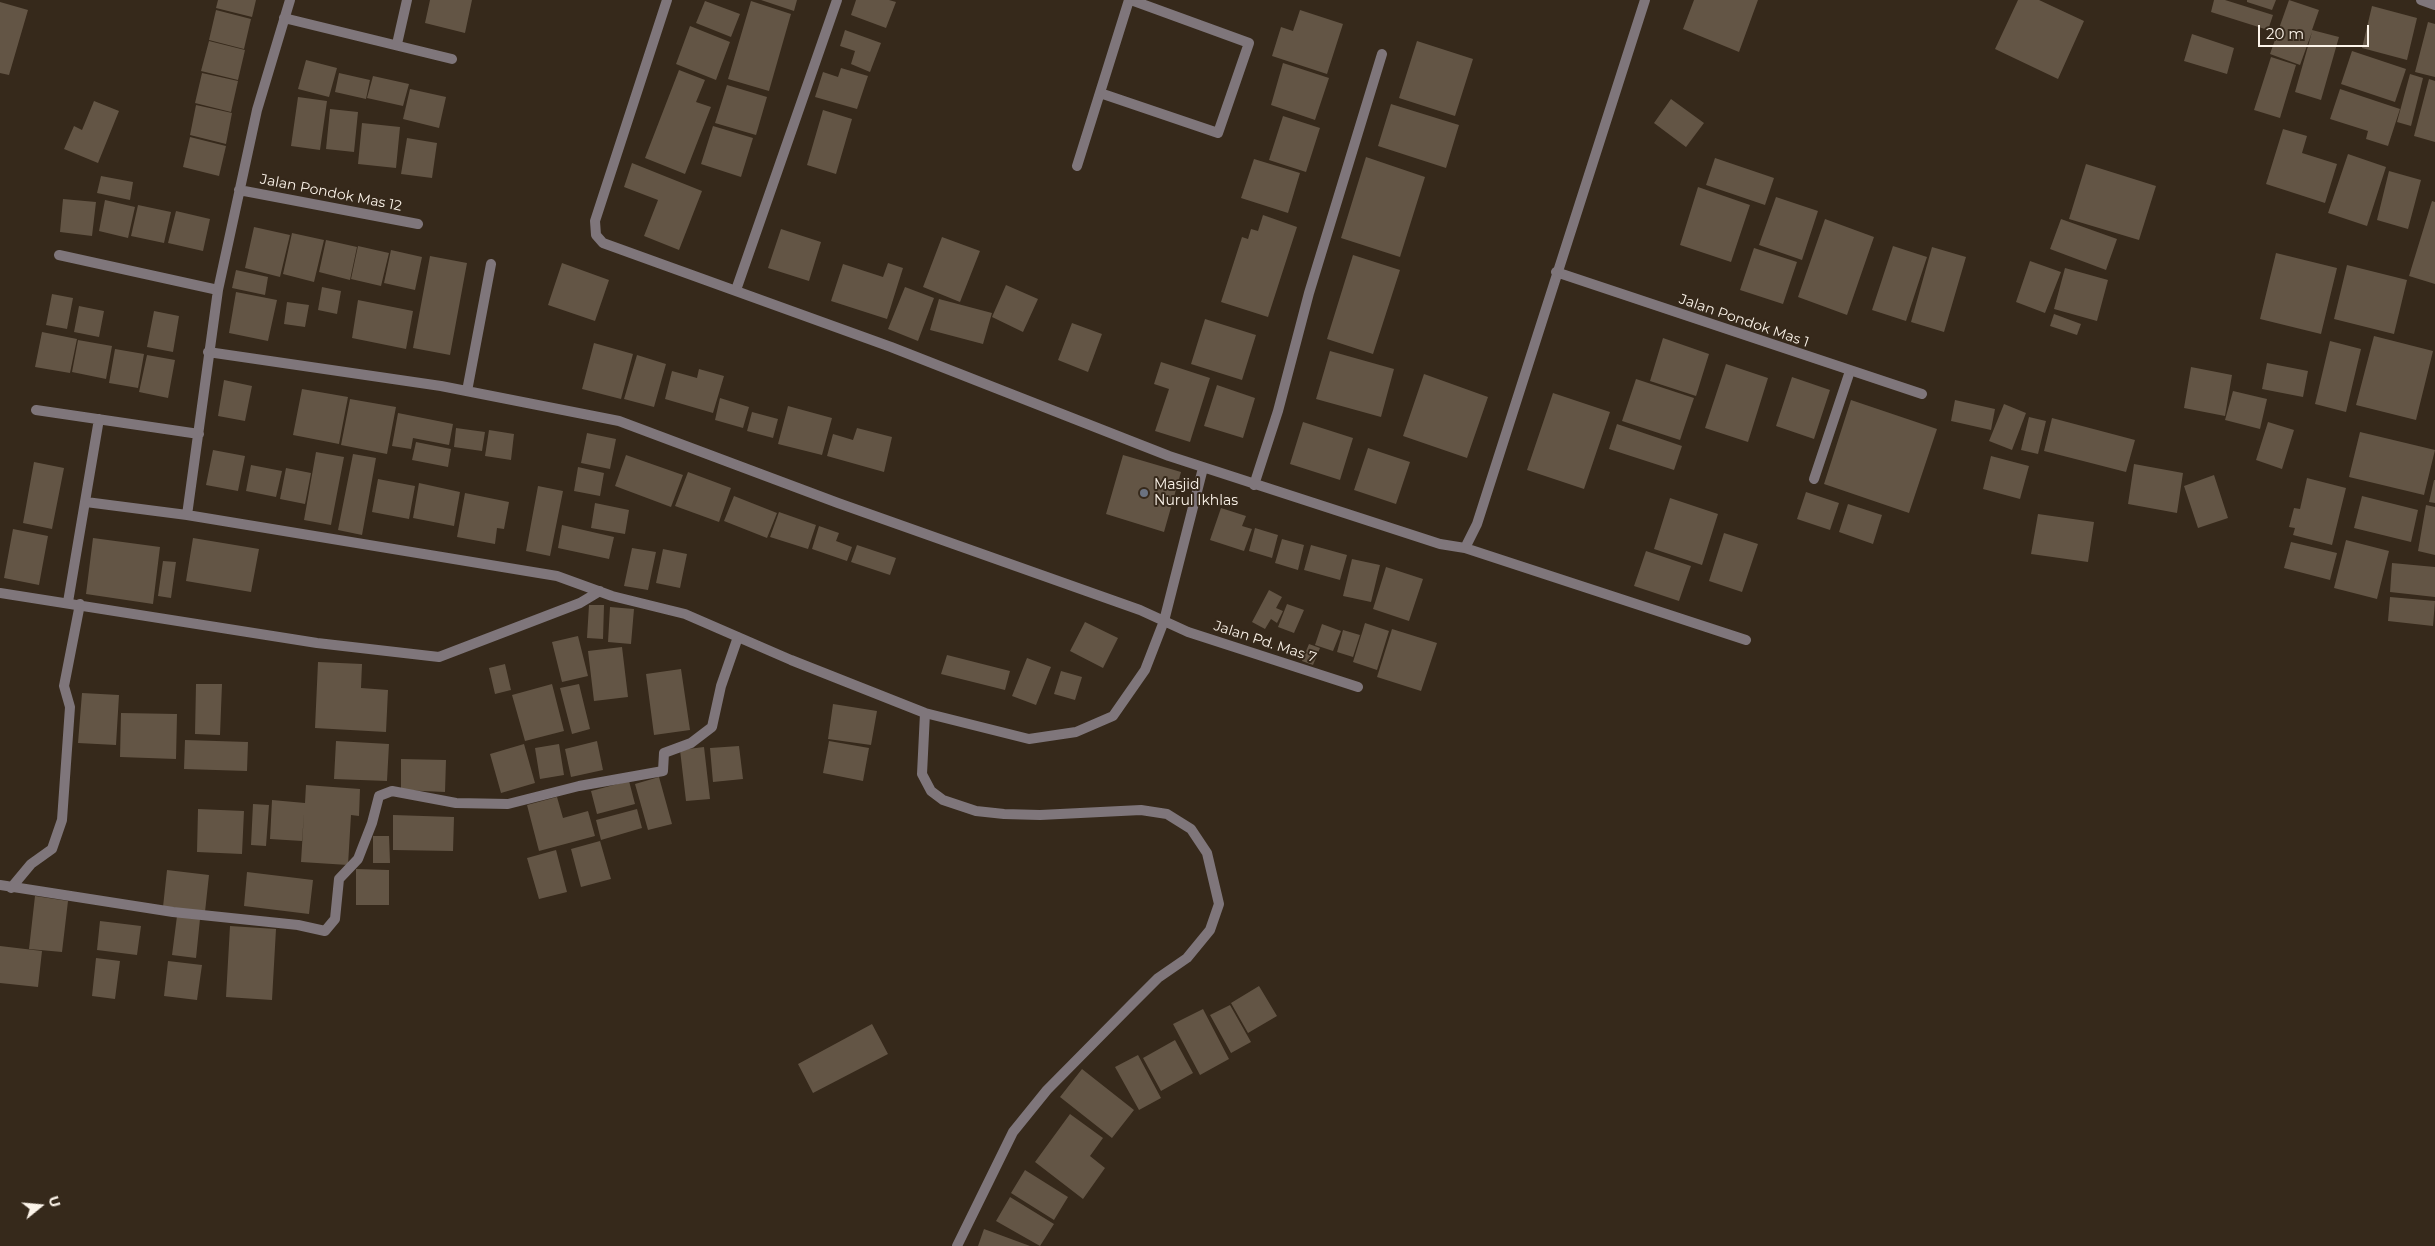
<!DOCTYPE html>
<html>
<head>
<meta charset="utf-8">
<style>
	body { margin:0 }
	#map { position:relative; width:2435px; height:1246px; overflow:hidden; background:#36291b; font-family:Montserrat,sans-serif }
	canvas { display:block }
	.north { position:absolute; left:15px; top:1181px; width:50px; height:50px; -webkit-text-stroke:4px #36291b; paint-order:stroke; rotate:73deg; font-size:14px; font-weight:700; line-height:20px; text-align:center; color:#fcf4ea }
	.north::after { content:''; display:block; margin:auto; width:18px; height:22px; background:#fcf4ea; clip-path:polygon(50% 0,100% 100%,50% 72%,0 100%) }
	.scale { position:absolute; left:2258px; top:25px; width:111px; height:22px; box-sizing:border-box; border:2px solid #fcf4ea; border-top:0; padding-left:6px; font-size:15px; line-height:18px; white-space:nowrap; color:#fcf4ea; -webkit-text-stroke:4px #36291b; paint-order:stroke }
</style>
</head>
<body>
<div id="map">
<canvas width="2435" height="1246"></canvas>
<div class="north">U</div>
<div class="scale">20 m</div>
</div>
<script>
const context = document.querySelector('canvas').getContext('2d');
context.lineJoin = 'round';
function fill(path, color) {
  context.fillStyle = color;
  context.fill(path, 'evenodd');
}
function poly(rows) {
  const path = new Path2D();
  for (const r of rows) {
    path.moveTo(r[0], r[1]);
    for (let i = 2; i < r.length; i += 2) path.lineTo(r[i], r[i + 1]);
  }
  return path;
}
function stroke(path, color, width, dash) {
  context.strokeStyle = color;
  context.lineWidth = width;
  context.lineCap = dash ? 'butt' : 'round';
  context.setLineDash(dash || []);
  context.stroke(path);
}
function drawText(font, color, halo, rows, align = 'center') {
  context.font = font + ' Montserrat,sans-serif';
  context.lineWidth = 4;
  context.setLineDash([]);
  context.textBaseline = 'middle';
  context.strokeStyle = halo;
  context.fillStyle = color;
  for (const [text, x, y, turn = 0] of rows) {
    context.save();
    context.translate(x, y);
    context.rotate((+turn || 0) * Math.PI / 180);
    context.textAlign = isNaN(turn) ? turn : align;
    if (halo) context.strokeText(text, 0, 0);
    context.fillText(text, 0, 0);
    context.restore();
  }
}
const building = poly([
	[218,0,256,0,252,17,216,8],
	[430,0,472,0,465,33,425,23],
	[761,0,797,0,794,11],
	[856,0,889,0,896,2,886,28,851,15],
	[1694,0,1758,0,1739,52,1683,29],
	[2018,0,2039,0,2084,21,2058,79,1995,49],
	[2214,0,2225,0,2273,15,2268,30,2211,12],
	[2247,0,2276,0,2272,10,2247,2],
	[2289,0,2319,10,2312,30,2339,37,2321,100,2295,92,2312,32,2300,65,2270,54],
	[705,1,740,14,731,37,696,23],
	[751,1,791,14,769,91,728,79],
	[0,2,28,10,9,75,0,73],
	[2372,6,2417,18,2407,60,2362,48],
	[216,10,251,19,244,49,209,40],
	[1300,10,1343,24,1327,74,1272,56,1281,27,1293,31],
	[2428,22,2435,24,2435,77,2415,72],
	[690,26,730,42,716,80,676,64],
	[845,30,881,43,870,72,851,64,855,51,840,46],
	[2192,34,2234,48,2227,74,2184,61],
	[209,41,245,50,238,80,201,71],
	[1417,41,1473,59,1455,116,1399,98],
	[2352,51,2406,69,2395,102,2341,84],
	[2271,57,2296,65,2280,118,2254,110],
	[306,60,337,68,329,97,298,89],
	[1283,63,1329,78,1315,120,1271,105],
	[841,68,868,76,857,109,815,97,823,72,838,77],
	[679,70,705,80,696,102,711,107,685,174,645,158],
	[202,73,238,81,231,112,195,103],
	[339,73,370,80,366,99,335,92],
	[2410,74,2423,78,2411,126,2397,122],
	[373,76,409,84,403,106,367,98],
	[2429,79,2435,81,2435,142,2414,136],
	[727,85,767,97,756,135,715,123],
	[410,89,446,97,439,128,403,119],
	[2340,89,2400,109,2388,146,2366,139,2368,131,2330,119],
	[298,97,327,101,320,150,291,146],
	[1671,99,1704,123,1686,147,1654,123],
	[94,101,119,111,98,163,64,149,74,126,82,130],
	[1391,104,1459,125,1446,168,1378,146],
	[196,105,232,113,226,144,190,135],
	[330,109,358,112,354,152,326,149],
	[823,110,852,119,836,174,807,165],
	[1283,116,1320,128,1306,172,1269,160],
	[362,123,400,127,396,168,358,164],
	[713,126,753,138,741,177,701,164],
	[2283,129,2307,136,2302,153,2337,164,2325,203,2266,184],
	[190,137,226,146,219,176,183,167],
	[407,138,437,143,432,178,401,174],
	[2348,154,2386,167,2367,226,2328,213],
	[1366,157,1425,177,1400,257,1341,238],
	[1715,158,1774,178,1765,205,1706,185],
	[1254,159,1300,173,1288,213,1241,198],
	[632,163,702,191,679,250,644,236,658,200,624,187],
	[2086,164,2156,186,2139,240,2069,219],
	[2389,171,2421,180,2408,229,2377,220],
	[101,176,133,182,130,200,97,193],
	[1698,187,1750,205,1731,262,1680,245],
	[1776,197,1818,211,1802,260,1759,245],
	[63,199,96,202,92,236,60,232],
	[105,200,135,207,128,238,99,231],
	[2432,201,2435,202,2435,284,2409,276],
	[138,205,171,212,164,243,131,236],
	[176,211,210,219,203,251,168,243],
	[1263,215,1297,227,1268,317,1221,302,1242,237,1248,239,1251,229,1258,231],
	[1825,219,1874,237,1847,315,1798,297],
	[2061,219,2117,239,2106,270,2050,249],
	[254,227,290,235,280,277,245,268],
	[781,229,821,242,809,281,768,268],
	[292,233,324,240,314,282,283,274],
	[942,237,980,251,960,302,923,287],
	[326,240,357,247,350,280,319,272],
	[358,246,389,253,381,286,351,279],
	[1893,246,1927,257,1906,321,1872,310],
	[1932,247,1966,257,1944,332,1911,322],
	[1754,248,1797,262,1783,304,1740,290],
	[391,250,422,257,415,290,384,283],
	[2276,253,2337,268,2321,334,2260,319],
	[1353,255,1400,270,1373,354,1327,339],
	[430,256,467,263,450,355,413,348],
	[2030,261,2061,272,2045,313,2016,302],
	[562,263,609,280,595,321,548,305],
	[888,263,903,268,887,319,831,301,843,264,883,277],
	[2347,265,2407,280,2394,334,2334,319],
	[2065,268,2108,280,2097,321,2054,309],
	[236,270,268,277,265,295,232,288],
	[1006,285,1038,299,1023,332,992,317],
	[322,287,341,291,337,314,318,310],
	[905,287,934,298,918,341,888,329],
	[236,292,277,300,268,341,229,333],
	[52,294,73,298,67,329,46,325],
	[939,299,992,313,983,344,930,330],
	[358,300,413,311,406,349,352,338],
	[287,302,309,305,305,327,284,324],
	[79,306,104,311,99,337,74,332],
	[154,311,179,316,173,352,147,347],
	[2054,314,2081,324,2077,335,2050,326],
	[1205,319,1256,335,1242,380,1191,364],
	[1072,323,1102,334,1088,372,1058,360],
	[42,332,77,339,70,373,35,367],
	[2374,336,2433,351,2416,420,2356,405],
	[1663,338,1709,354,1696,396,1650,381],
	[78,340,112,346,106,379,72,372],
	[2330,341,2361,349,2346,412,2315,404],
	[594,343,633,354,621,399,582,389],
	[115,349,144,354,138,388,109,383],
	[1330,351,1394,369,1381,417,1316,399],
	[147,355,175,360,168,398,139,392],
	[637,355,666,364,654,407,624,399],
	[1161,362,1210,378,1190,442,1155,431,1169,389,1154,384],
	[2267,363,2308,371,2303,397,2262,389],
	[1726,364,1768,378,1748,442,1705,428],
	[2191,367,2232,375,2225,416,2184,408],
	[699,369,724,376,713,413,665,399,672,371,697,378],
	[1424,374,1488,397,1467,458,1403,436],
	[1792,377,1830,390,1814,439,1776,426],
	[1636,379,1694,398,1680,440,1622,421],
	[224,380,252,386,245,421,218,416],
	[1217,385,1255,398,1243,438,1204,426],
	[302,389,348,397,339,444,293,435],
	[2233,391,2267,399,2260,429,2225,420],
	[1553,393,1610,412,1584,489,1527,470],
	[720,398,749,407,743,428,715,420],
	[350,399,396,407,387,454,341,445],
	[1851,400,1937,429,1909,513,1824,484],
	[1955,400,1995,409,1991,430,1951,421],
	[2004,404,2026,413,2012,450,1989,441],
	[788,406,832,418,822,455,778,444],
	[752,412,778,419,773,438,747,431],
	[398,413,453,424,449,445,413,438,411,449,392,446],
	[2029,417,2046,421,2038,454,2021,450],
	[2052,418,2135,440,2126,472,2044,451],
	[1303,422,1353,438,1340,480,1290,464],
	[2268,422,2294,430,2282,469,2256,460],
	[1617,424,1682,446,1674,470,1609,449],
	[456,428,485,432,482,451,454,447],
	[857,428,892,437,884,472,827,456,833,434,853,440],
	[489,430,514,434,511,460,485,456],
	[2360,432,2435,450,2424,495,2349,477],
	[587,433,616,439,610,469,581,463],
	[416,442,451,449,448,467,412,460],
	[1368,448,1410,462,1396,504,1354,490],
	[213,450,245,456,238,491,206,485],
	[316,452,344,457,331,525,304,520],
	[353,454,376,458,362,535,338,530],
	[626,455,683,475,671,507,615,486],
	[1123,455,1181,472,1164,532,1106,514],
	[1991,456,2029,466,2020,499,1983,489],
	[34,462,64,468,52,529,23,523],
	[2134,464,2183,473,2177,513,2128,504],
	[251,465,282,471,276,497,246,491],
	[578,467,604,473,600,496,574,491],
	[286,468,311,473,305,504,280,499],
	[688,472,731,488,719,522,675,506],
	[2214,475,2228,518,2198,528,2184,486],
	[2307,478,2346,488,2332,545,2293,535,2295,528,2289,527,2294,508,2300,509],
	[378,479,415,486,409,519,372,512],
	[2434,480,2435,480,2435,503,2429,502],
	[419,483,460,492,454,526,413,518],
	[538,486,563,491,550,556,526,551],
	[1806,492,1839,503,1830,530,1797,519],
	[465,493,509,502,504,529,497,528,495,544,457,537],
	[734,496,777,513,767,538,724,521],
	[2362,496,2418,510,2411,542,2354,528],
	[1670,498,1718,514,1702,565,1654,549],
	[595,503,629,510,625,534,591,528],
	[1848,504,1882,515,1873,544,1839,532],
	[2426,505,2435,507,2435,555,2418,551],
	[1221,508,1246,516,1242,526,1252,529,1244,551,1210,540],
	[779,512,816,525,808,549,770,537],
	[2038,514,2094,522,2088,562,2031,554],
	[562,525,614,537,609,559,558,548],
	[819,526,839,533,836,541,852,547,847,561,812,549],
	[1255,528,1278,535,1272,558,1249,551],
	[13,529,48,536,39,585,4,578],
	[1724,533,1758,544,1742,592,1709,581],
	[93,538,160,547,153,604,86,594],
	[193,538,259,549,251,592,186,581],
	[1282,539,1304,545,1298,570,1275,563],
	[2346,540,2389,551,2377,599,2334,588],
	[2291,542,2337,553,2330,580,2284,568],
	[857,545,896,558,890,575,851,562],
	[1311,545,1347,555,1340,580,1304,570],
	[632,548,656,552,648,590,624,586],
	[663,549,687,554,680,588,656,583],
	[1646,551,1691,566,1679,601,1634,586],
	[1352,559,1380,565,1371,602,1343,596],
	[163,561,176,562,171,598,158,596],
	[2392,563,2435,567,2435,597,2390,592],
	[1386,567,1423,579,1409,621,1373,609],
	[1269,590,1282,597,1276,608,1283,611,1277,623,1271,619,1265,629,1252,622],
	[2390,597,2435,601,2433,626,2388,621],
	[1287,604,1304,610,1294,633,1278,627],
	[589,605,604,605,603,639,587,638],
	[610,607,634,609,631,644,608,642],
	[1085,622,1118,638,1103,668,1070,651],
	[1365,623,1389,631,1377,670,1353,662],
	[1322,624,1341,631,1333,651,1315,645],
	[1392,629,1437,643,1421,691,1377,677],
	[1343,630,1360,635,1353,657,1337,652],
	[578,636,588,676,562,682,552,642],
	[1309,644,1320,648,1313,665,1302,661],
	[622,647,628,697,594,701,588,651],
	[947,655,1010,671,1005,690,941,674],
	[1027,658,1051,667,1036,705,1012,696],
	[318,662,362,664,361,688,388,690,386,732,315,728],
	[505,664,511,690,495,694,489,668],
	[681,669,690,730,654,735,646,674],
	[1061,671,1082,677,1075,700,1054,694],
	[196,684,222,684,220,735,195,734],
	[552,684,564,731,525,741,512,695],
	[579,684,590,729,572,734,560,688],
	[82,693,119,695,116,745,78,743],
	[833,704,877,711,871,745,828,739],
	[121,713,177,714,176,759,120,757],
	[185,740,248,742,247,771,184,769],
	[336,741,389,744,387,781,334,779],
	[597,741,603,770,571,777,565,749],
	[829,741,869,748,863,781,823,773],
	[524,744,535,783,501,793,490,754],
	[559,744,564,775,540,779,535,748],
	[739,746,743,779,713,782,710,748],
	[704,747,710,799,686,801,680,750],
	[401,759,446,760,445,792,401,790],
	[659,777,672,824,648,830,635,784],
	[629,781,635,804,597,814,591,791],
	[306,785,360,789,359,816,351,815,348,865,301,862,304,813,302,841,270,839,272,800,305,803],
	[557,797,563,818,588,811,595,836,539,851,527,805],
	[253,804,269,805,266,846,251,845],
	[198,809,244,811,242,854,197,852],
	[637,809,642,828,601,840,596,820],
	[393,815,454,817,453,851,393,850],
	[373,836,389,836,390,863,373,863],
	[600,841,611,879,581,887,571,849],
	[556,850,567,892,539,899,527,858],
	[356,869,389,870,389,905,356,905],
	[167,870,209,875,205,912,163,907],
	[247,872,313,880,309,914,244,906],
	[35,896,68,901,62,952,29,949],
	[177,916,200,919,196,958,172,955],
	[100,921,141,926,137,955,97,950],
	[230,926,276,929,272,1000,226,997],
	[0,946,42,951,38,987,0,983],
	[96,958,120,961,115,999,92,996],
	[168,961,202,965,197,1000,164,996],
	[1259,986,1277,1016,1248,1033,1231,1003],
	[1230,1005,1251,1042,1231,1053,1210,1015],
	[1203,1009,1229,1059,1200,1075,1173,1024],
	[872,1024,888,1054,813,1093,798,1064],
	[1175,1040,1193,1073,1161,1091,1143,1058],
	[1138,1055,1161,1098,1139,1110,1115,1067],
	[1082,1069,1134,1110,1112,1138,1060,1097],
	[1070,1114,1103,1138,1090,1156,1105,1168,1083,1199,1035,1162],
	[1025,1170,1068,1197,1054,1220,1011,1193],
	[1010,1197,1054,1224,1040,1246,996,1221],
	[984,1229,1030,1246,978,1246]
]);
const service = poly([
	[1814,479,1850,371]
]);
const minor = poly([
	[667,0,595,221,596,235,603,243,891,347,1169,456,1440,544,1465,548,1477,524,1645,0],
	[284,18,452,59],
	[397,44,407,0],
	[1100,93,1218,133,1249,43,1131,0],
	[1077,166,1129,0],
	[239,190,418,224],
	[59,255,218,290],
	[1556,272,1922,394],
	[736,290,837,0],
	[208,352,441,386,619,421,838,503,1140,610,1188,632,1358,687],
	[467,391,491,264],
	[36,410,199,434],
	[1254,485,1278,411,1309,293,1382,54],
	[86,502,187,515,557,576,612,596,685,614,791,660,925,713,1029,739,1076,732,1113,716,1145,670,1164,621,1203,468],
	[187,515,218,290,257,110,290,0],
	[1465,548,1746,640],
	[0,593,317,643,439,657,580,603,600,591],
	[68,602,99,419],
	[925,713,922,774,931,791,943,800,976,811,1004,814,1040,815,1141,810,1167,814,1191,829,1207,853,1219,904,1210,930,1187,958,1158,978,1133,1003,1047,1090,1013,1132,957,1246],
	[0,885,173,912,298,925,325,931,335,919,339,879,358,859,372,823,379,796,392,791,456,803,508,804,579,786,663,771,664,753,691,743,712,727,721,686,738,637],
	[11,888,31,864,52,849,62,820,70,707,64,686,80,604]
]);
const tertiary = poly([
	[2421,0,2435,5]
]);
const markers = [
	[1144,493,5,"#6b7280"]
];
const streetNames = [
	["Jalan Pondok Mas 12",331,193,11],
	["Jalan Pondok Mas 1",1744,321,19],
	["Jalan Pd. Mas 7",1265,642,18]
];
const poiNames = [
	["Masjid",1154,485],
	["Nurul Ikhlas",1154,501]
];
fill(building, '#635545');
stroke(service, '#7f767b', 10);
stroke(minor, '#7f767b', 10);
stroke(tertiary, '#7f767b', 10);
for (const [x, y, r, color] of markers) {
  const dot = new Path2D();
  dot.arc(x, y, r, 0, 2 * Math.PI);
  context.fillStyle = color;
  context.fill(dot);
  stroke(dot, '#36291b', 2);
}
drawText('14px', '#fcf4ea', '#36291b', streetNames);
drawText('14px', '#fcf4ea', '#36291b', poiNames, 'left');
</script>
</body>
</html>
